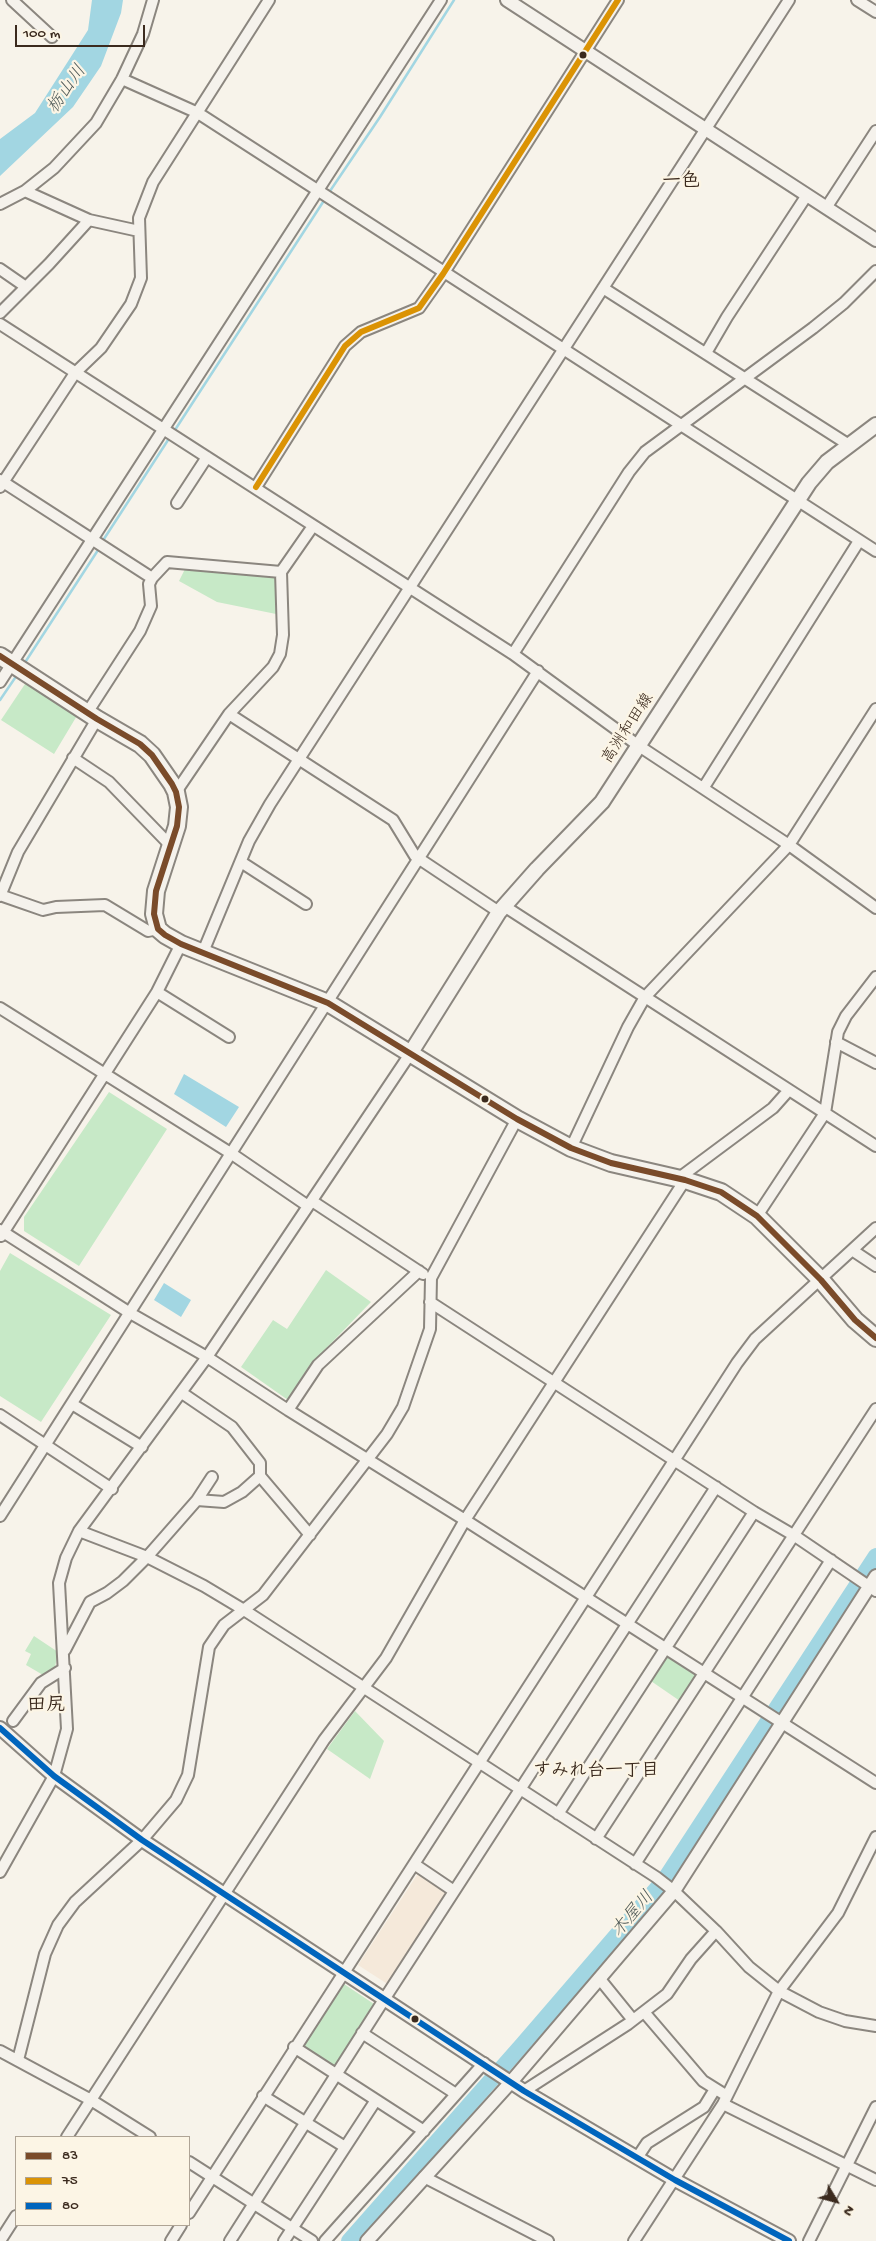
<!DOCTYPE html>
<html>
<head>
<meta charset="utf-8">
<style>
	body { margin:0 }
	#map { position:relative; width:876px; height:2241px; overflow:hidden; background:#f7f3ea; font-family:"Gochi Hand",sans-serif }
	canvas { display:block }
	.legend { position:absolute; left:15px; top:2136px; width:175px; height:90px; box-sizing:border-box; background:#fcf5e5; border:1px solid #afa495; margin:0; padding:6px 9px; list-style:none; font-size:15px; color:#3b2a1e }
	.legend li { display:flex; align-items:center; gap:10px; height:25px }
	.legend b { width:25px; border:1px solid #afa495 }
	.north { position:absolute; left:811px; top:2176px; width:50px; height:50px; -webkit-text-stroke:4px #fcf5e5; paint-order:stroke; rotate:127deg; font-size:14px; font-weight:700; line-height:20px; text-align:center; color:#3b2a1e }
	.north::after { content:''; display:block; margin:auto; width:18px; height:22px; background:#3b2a1e; clip-path:polygon(50% 0,100% 100%,50% 72%,0 100%) }
	.scale { position:absolute; left:15px; top:25px; width:130px; height:22px; box-sizing:border-box; border:2px solid #3b2a1e; border-top:0; padding-left:6px; font-size:15px; line-height:18px; white-space:nowrap; color:#3b2a1e; -webkit-text-stroke:4px #fcf5e5; paint-order:stroke }
</style>
</head>
<body>
<div id="map">
<canvas width="876" height="2241"></canvas>
<ul class="legend">
<li><b style="height:6px;background:#7a4b2a"></b>83</li>
<li><b style="height:6px;background:#db9304"></b>75</li>
<li><b style="height:6px;background:#0065bd"></b>80</li>
</ul>
<div class="north">N</div>
<div class="scale">100 m</div>
</div>
<script>
const context = document.querySelector('canvas').getContext('2d');
context.lineJoin = 'round';
function fill(path, color) {
  context.fillStyle = color;
  context.fill(path, 'evenodd');
}
function poly(rows) {
  const path = new Path2D();
  for (const r of rows) {
    path.moveTo(r[0], r[1]);
    for (let i = 2; i < r.length; i += 2) path.lineTo(r[i], r[i + 1]);
  }
  return path;
}
function stroke(path, color, width, dash) {
  context.strokeStyle = color;
  context.lineWidth = width;
  context.lineCap = dash ? 'butt' : 'round';
  context.setLineDash(dash || []);
  context.stroke(path);
}
function drawText(font, color, halo, rows, align = 'center') {
  context.font = font + ' "Gochi Hand","Klee One",sans-serif';
  context.lineWidth = 4.5;
  context.setLineDash([]);
  context.textBaseline = 'middle';
  context.strokeStyle = halo;
  context.fillStyle = color;
  for (const [text, x, y, turn = 0] of rows) {
    context.save();
    context.translate(x, y);
    context.rotate((+turn || 0) * Math.PI / 180);
    context.textAlign = isNaN(turn) ? turn : align;
    if (halo) context.strokeText(text, 0, 0);
    context.fillText(text, 0, 0);
    context.restore();
  }
}
const built = poly([
	[419,1872,450,1893,389,1985,358,1965]
]);
const green = poly([
	[185,569,275,577,276,614,217,602,179,581],
	[27,681,78,714,54,754,1,720],
	[109,1092,167,1129,79,1266,24,1231,24,1217],
	[10,1253,111,1315,41,1422,0,1396,0,1271],
	[326,1270,371,1302,309,1366,288,1400,241,1367,273,1320,287,1329],
	[34,1636,58,1652,55,1667,43,1675,26,1665,31,1654,25,1651],
	[666,1652,699,1674,680,1701,648,1679],
	[355,1711,384,1741,370,1779,327,1749],
	[344,1984,377,2006,337,2069,303,2048]
]);
const water = poly([
	[92,0,123,0,121,13,101,66,73,107,0,176,0,139,35,113,88,30],
	[184,1074,239,1107,226,1127,174,1094],
	[164,1283,191,1300,181,1317,154,1300]
]);
const stream = poly([
	[328,194,380,117,454,0],
	[173,433,325,199],
	[102,542,170,437],
	[24,664,100,547],
	[0,700,17,675]
]);
const river = poly([
	[349,2241,522,2045,665,1879,876,1556]
]);
const minor = poly([
	[12,0,52,37],
	[857,0,876,12],
	[122,79,198,113,876,551],
	[25,191,89,220,139,231],
	[0,204,25,191,54,168,96,123,122,79,143,34,153,0],
	[826,208,876,131],
	[0,269,26,287],
	[603,288,849,445],
	[0,313,49,264,89,220],
	[0,324,513,654,639,746,789,845,876,908],
	[706,353,727,317,807,195],
	[0,480,152,578],
	[0,487,75,373,101,348,131,304,141,278,139,218,153,182,269,0],
	[256,487,345,346,361,332,419,308,443,274,618,0],
	[177,503,207,457],
	[513,654,629,472,645,452,813,328,844,303,876,271],
	[0,682,441,0],
	[87,713,140,631,151,606,149,584,152,578,167,562,281,572],
	[229,714,393,820,415,856,499,912],
	[73,758,109,782,171,846],
	[704,787,859,541],
	[176,792,229,714,273,667,280,654,283,635,281,572,313,526],
	[241,862,306,904],
	[0,895,43,910,56,907,105,905,148,931,158,929],
	[0,896,18,852,97,719],
	[504,906,876,1146],
	[203,952,249,841,270,804,789,0],
	[157,992,229,1037],
	[0,1008,232,1154,308,1206],
	[836,1042,876,1063],
	[571,1148,628,1027,645,997,789,845,876,709],
	[679,1178,773,1108,789,1090],
	[312,1201,423,1274],
	[757,1216,825,1113,838,1032,846,1016,876,977],
	[0,1230,130,1313,207,1357,288,1410,465,1520,876,1783],
	[1,1236,157,992,181,944],
	[852,1250,876,1266],
	[430,1302,754,1512,795,1536,876,1591],
	[182,1393,232,1427,260,1463,260,1476,310,1535],
	[72,1404,142,1447],
	[288,1410,318,1365,419,1271],
	[0,1415,112,1489],
	[197,1500,224,1502,242,1492,260,1476],
	[0,1516,538,671],
	[79,1531,147,1557,204,1586,244,1610,656,1877,674,1891,716,1931,749,1967,779,1991,819,2012,845,2021,876,2026],
	[65,1650,90,1602,107,1593,123,1581,147,1557,197,1500,212,1477],
	[13,1721,41,1683,65,1668],
	[558,1814,754,1512],
	[596,1839,876,1409],
	[414,1864,454,1891],
	[635,1864,831,1560],
	[0,1872,54,1776,67,1729,59,1583,66,1558,79,1531,207,1357,410,1054],
	[599,1978,633,2020],
	[644,2012,703,2081,727,2096],
	[362,2033,456,2094],
	[294,2047,424,2131],
	[0,2051,91,2100,150,2137],
	[18,2060,45,1954,58,1925,75,1902,142,1840,176,1800,188,1775,209,1647,224,1625,263,1595,367,1460,387,1434,403,1407,430,1329,431,1278,517,1119],
	[524,2091,628,2024,667,1994,691,1959,716,1931],
	[263,2096,345,2147],
	[723,2104,876,2180],
	[67,2137,324,1740,386,1658,465,1520,685,1180],
	[637,2158,647,2143,704,2107,715,2089],
	[189,2162,312,2241],
	[424,2177,548,2241],
	[189,2213,737,1363,755,1339,876,1228],
	[0,2241,16,2216],
	[171,2241,181,2225],
	[230,2241,385,1998,716,1487],
	[284,2241,376,2100],
	[325,2241,484,2063],
	[634,2241,723,2104,779,1991,838,1913,876,1837],
	[809,2241,876,2107]
]);
const tertiary = poly([
	[507,0,876,240],
	[0,1728,54,1776,142,1840,524,2091,675,2180,789,2241],
	[367,2241,511,2082,674,1891,876,1576]
]);
const secondary = poly([
	[410,1054,499,912,537,869,602,802,809,483,827,462,876,425]
]);
const primary = poly([
	[0,656,97,719,140,744,152,755,172,784,176,792,179,807,177,826,156,891,154,914,158,929,165,935,181,944,328,1003,517,1119,571,1148,611,1163,685,1180,721,1192,757,1216,821,1280,855,1320,876,1338]
]);
const bus1 = poly([
	[0,656,97,719,140,744,152,755,172,784,176,792,179,807,177,826,156,891,154,914,158,929,165,935,181,944,328,1003,517,1119,571,1148,611,1163,685,1180,721,1192,757,1216,821,1280,855,1320,876,1338]
]);
const bus2 = poly([
	[256,487,345,346,361,332,419,308,443,274,618,0]
]);
const bus3 = poly([
	[0,1728,54,1776,142,1840,524,2091,675,2180,789,2241]
]);
const markers = [
	[583,55,4.5,"#3b2a1e"],
	[485,1099,4.5,"#3b2a1e"],
	[415,2019,4.5,"#3b2a1e"]
];
const streetNames = [
	["高洲和田線",629,729,-57]
];
const waterNames = [
	["栃山川",68,90,-55],
	["木屋川",634,1915,-49]
];
const neighbourhoodNames = [
	["すみれ台一丁目",596,1772]
];
const quarterNames = [
	["一色",681,183],
	["田尻",46,1707]
];
fill(built, '#f5e9da');
fill(green, '#c7e9c7');
fill(water, '#a2d6e2');
stroke(stream, '#a2d6e2', 2.5);
stroke(river, '#a2d6e2', 16);
stroke(minor, '#8b867f', 14);
stroke(tertiary, '#8b867f', 16);
stroke(secondary, '#8b867f', 18);
stroke(primary, '#8b867f', 20);
stroke(minor, '#f5f2ec', 10);
stroke(tertiary, '#f5f2ec', 12);
stroke(secondary, '#f5f2ec', 14);
stroke(primary, '#f5f2ec', 16);
stroke(bus1, '#7a4b2a', 6);
stroke(bus2, '#db9304', 6);
stroke(bus3, '#0065bd', 6);
for (const [x, y, r, color] of markers) {
  const dot = new Path2D();
  dot.arc(x, y, r, 0, 2 * Math.PI);
  context.fillStyle = color;
  context.fill(dot);
  stroke(dot, '#fcf5e5', 2);
}
drawText('16px', '#3b2a1e', '#fcf5e5', streetNames);
drawText('italic 18px', '#4f5a58', '#fcf5e5', waterNames);
drawText('bold 18px', '#3b2a1e', '#fcf5e5', neighbourhoodNames);
drawText('bold 19px', '#3b2a1e', '#fcf5e5', quarterNames);
</script>
</body>
</html>
